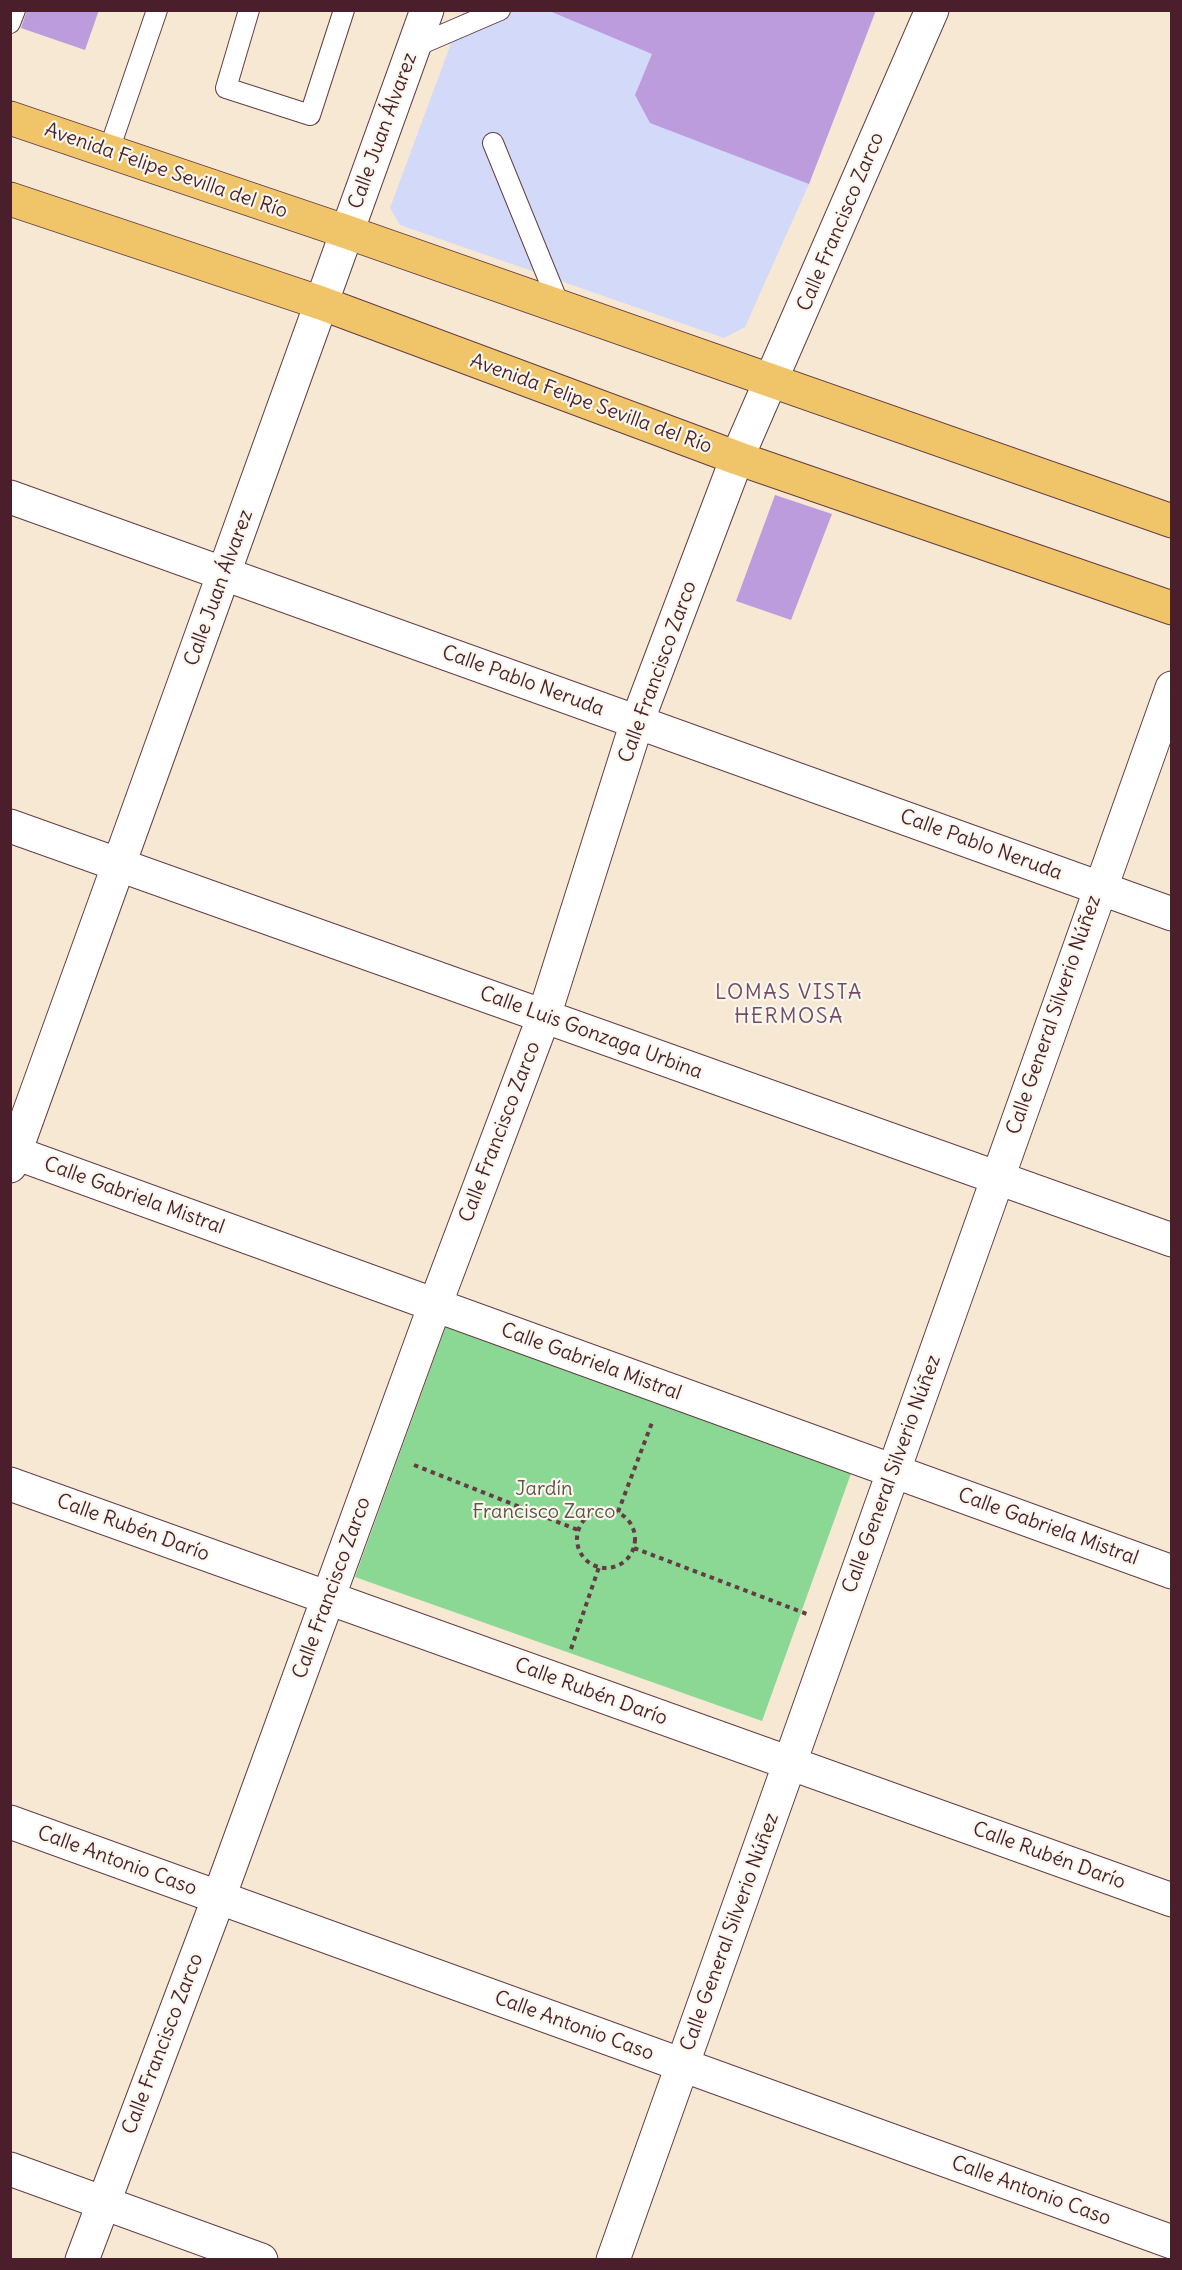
<!DOCTYPE html>
<html>
<head>
<meta charset="utf-8">
<style>
	body { margin:0 }
	#map { position:relative; width:1182px; height:2270px; overflow:hidden; background:#f6e8d3; font-family:Delius,sans-serif }
	canvas { display:block }
	.frame { position:absolute; inset:0; border:12px solid #4a1f2b; pointer-events:none }
</style>
</head>
<body>
<div id="map">
<canvas width="1182" height="2270"></canvas>
<div class="frame"></div>
</div>
<script>
const context = document.querySelector('canvas').getContext('2d');
context.lineJoin = 'round';
function fill(path, color) {
  context.fillStyle = color;
  context.fill(path, 'evenodd');
}
function poly(rows) {
  const path = new Path2D();
  for (const r of rows) {
    if (r.length === 3) {
      path.moveTo(r[0] + r[2], r[1]);
      path.arc(r[0], r[1], r[2], 0, 2 * Math.PI);
      continue;
    }
    path.moveTo(r[0], r[1]);
    for (let i = 2; i < r.length; i += 2) path.lineTo(r[i], r[i + 1]);
  }
  return path;
}
function stroke(path, color, width, dash) {
  context.strokeStyle = color;
  context.lineWidth = width;
  context.lineCap = dash ? 'butt' : 'round';
  context.setLineDash(dash || []);
  context.stroke(path);
}
function drawText(font, color, halo, rows, align = 'center') {
  context.font = font + ' Delius,sans-serif';
  context.lineWidth = 4.5;
  context.setLineDash([]);
  context.textBaseline = 'middle';
  context.strokeStyle = halo;
  context.fillStyle = color;
  for (const [text, x, y, turn = 0] of rows) {
    context.save();
    context.translate(x, y);
    context.rotate((+turn || 0) * Math.PI / 180);
    context.textAlign = isNaN(turn) ? turn : align;
    if (halo) context.strokeText(text, 0, 0);
    context.fillText(text, 0, 0);
    context.restore();
  }
}
const built = poly([
	[463,11,876,11,809,184,745,327,724,338,400,225,390,208]
]);
const green = poly([
	[447,1323,853,1468,762,1721,355,1577]
]);
const building = poly([
	[27,10,99,10,85,50,21,28],
	[547,10,876,10,809,184,650,123,635,95,652,54],
	[775,495,832,514,791,620,736,601]
]);
const path = poly([
	[414,1465,578,1530],
	[606,1539,29],
	[618,1512,653,1420],
	[634,1548,807,1614],
	[571,1649,599,1567]
]);
const service = poly([
	[249,10,226,88,310,115,344,10],
	[10,23,15,10],
	[414,47,500,10],
	[493,143,560,307],
	[108,153,157,10]
]);
const minor = poly([
	[10,497,1172,914],
	[10,826,1172,1240],
	[10,1151,1172,1572],
	[10,1166,427,10],
	[10,1484,1172,1900],
	[10,1822,1172,2242],
	[10,2169,261,2260],
	[82,2260,219,1897,435,1305,544,1016,637,722,737,458,932,10],
	[613,2260,1172,688]
]);
const primary = poly([
	[10,118,347,232,1172,521],
	[10,199,321,303,737,458,1172,608]
]);
const streetNames = [
	["Calle Juan Álvarez",383,131,-70],
	["Avenida Felipe Sevilla del Río",166,171,19],
	["Calle Francisco Zarco",841,222,-67],
	["Avenida Felipe Sevilla del Río",591,404,20],
	["Calle Juan Álvarez",219,588,-70],
	["Calle Francisco Zarco",658,672,-70],
	["Calle Pablo Neruda",523,681,20],
	["Calle Pablo Neruda",981,845,20],
	["Calle General Silverio Núñez",1054,1015,-71],
	["Calle Luis Gonzaga Urbina",591,1033,20],
	["Calle Francisco Zarco",500,1132,-69],
	["Calle Gabriela Mistral",134,1196,20],
	["Calle Gabriela Mistral",591,1362,20],
	["Calle General Silverio Núñez",892,1474,-70],
	["Calle Gabriela Mistral",1048,1527,20],
	["Calle Rubén Darío",133,1528,20],
	["Calle Francisco Zarco",332,1588,-70],
	["Calle Rubén Darío",591,1692,20],
	["Calle Rubén Darío",1049,1856,20],
	["Calle Antonio Caso",117,1861,20],
	["Calle General Silverio Núñez",730,1932,-70],
	["Calle Antonio Caso",574,2026,20],
	["Calle Francisco Zarco",163,2044,-69],
	["Calle Antonio Caso",1031,2191,20]
];
const parkNames = [
	["Jardín",544,1489],
	["Francisco Zarco",544,1512]
];
const neighbourhoodNames = [
	["LOMAS VISTA",789,993],
	["HERMOSA",789,1017]
];
fill(built, '#d3d9f9');
fill(green, '#8bd895');
fill(building, '#bd9cdd');
stroke(service, '#643d44', 22);
stroke(minor, '#643d44', 35);
stroke(primary, '#643d44', 35);
stroke(path, '#643d44', 4, [4.5, 4.5]);
stroke(service, '#fff', 20);
stroke(minor, '#fff', 33);
stroke(primary, '#f0c469', 33);
drawText('20px', '#4a1f2b', '#fbf7ec', streetNames);
drawText('20px', '#5e564b', '#fbf7ec', parkNames);
context.letterSpacing = '1.5px';
drawText('21px', '#724b69', '#fbf7ec', neighbourhoodNames);
context.letterSpacing = '0px';
</script>
</body>
</html>
